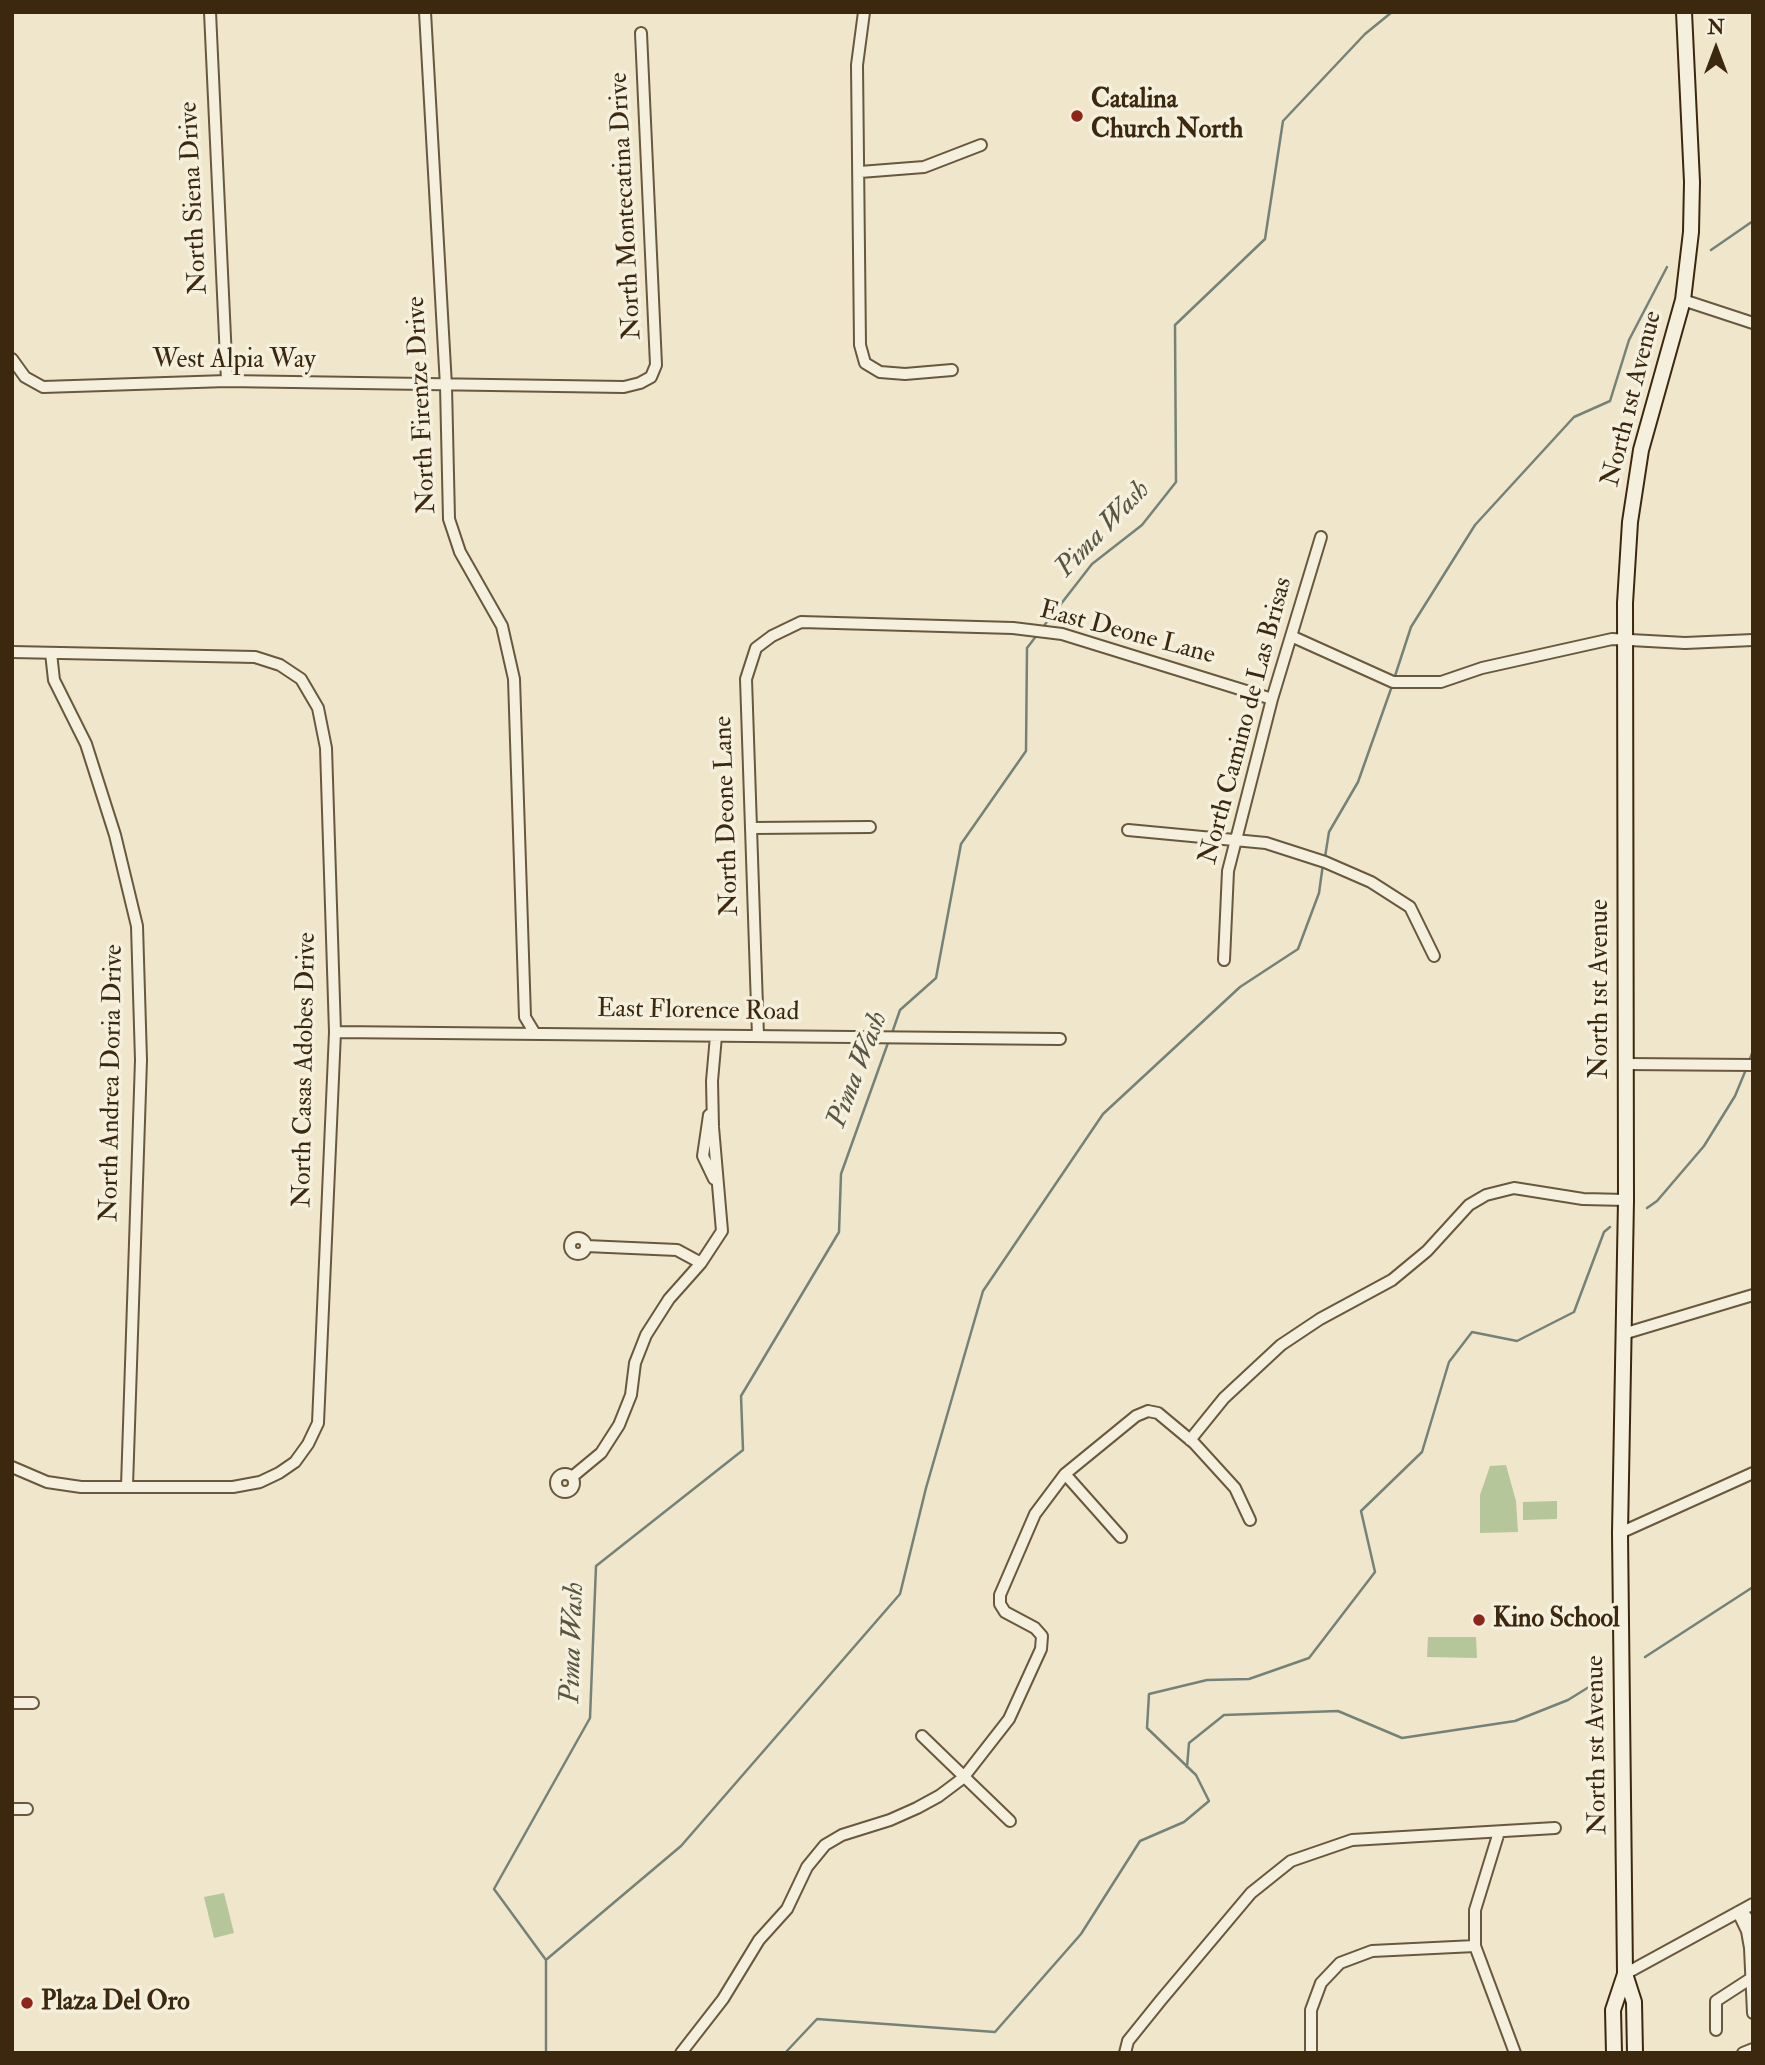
<!DOCTYPE html>
<html>
<head>
<meta charset="utf-8">
<style>
	body { margin:0 }
	#map { position:relative; width:1765px; height:2065px; overflow:hidden; background:#f0e6cb; font-family:"IM FELL Double Pica",serif }
	canvas { display:block }
	.frame { position:absolute; inset:0; border:14px solid #3b280e; pointer-events:none }
	.north { position:absolute; left:1681px; top:14px; width:70px; height:70px; -webkit-text-stroke:5px #f5efdd; paint-order:stroke; rotate:0deg; font-size:19px; font-weight:700; line-height:28px; text-align:center; color:#3b280e }
	.north::after { content:''; display:block; margin:auto; width:24px; height:32px; background:#3b280e; clip-path:polygon(50% 0,100% 100%,50% 72%,0 100%) }
</style>
</head>
<body>
<div id="map">
<canvas width="1765" height="2065"></canvas>
<div class="frame"></div>
<div class="north">N</div>
</div>
<script>
const context = document.querySelector('canvas').getContext('2d');
context.lineJoin = 'round';
function fill(path, color) {
  context.fillStyle = color;
  context.fill(path, 'evenodd');
}
function poly(rows) {
  const path = new Path2D();
  for (const r of rows) {
    if (r.length === 3) {
      path.moveTo(r[0] + r[2], r[1]);
      path.arc(r[0], r[1], r[2], 0, 2 * Math.PI);
      continue;
    }
    path.moveTo(r[0], r[1]);
    for (let i = 2; i < r.length; i += 2) path.lineTo(r[i], r[i + 1]);
  }
  return path;
}
function stroke(path, color, width, dash) {
  context.strokeStyle = color;
  context.lineWidth = width;
  context.lineCap = dash ? 'butt' : 'round';
  context.setLineDash(dash || []);
  context.stroke(path);
}
function drawText(font, color, halo, rows, align = 'center') {
  context.font = font + ' "IM FELL Double Pica",serif';
  context.lineWidth = 7;
  context.setLineDash([]);
  context.textBaseline = 'middle';
  context.strokeStyle = halo;
  context.fillStyle = color;
  for (const [text, x, y, turn = 0] of rows) {
    context.save();
    context.translate(x, y);
    context.rotate((+turn || 0) * Math.PI / 180);
    context.textAlign = isNaN(turn) ? turn : align;
    if (halo) context.strokeText(text, 0, 0);
    context.fillText(text, 0, 0);
    context.restore();
  }
}
const green = poly([
	[1506,1465,1516,1501,1518,1532,1480,1533,1480,1495,1490,1466],
	[1557,1501,1557,1519,1523,1520,1523,1502],
	[1428,1637,1476,1637,1477,1658,1427,1657],
	[224,1893,234,1933,214,1938,204,1897]
]);
const stream = poly([
	[1711,250,1753,221],
	[1043,627,1092,564,1142,525,1176,482,1175,325,1265,239,1283,121,1365,34,1392,12],
	[1394,679,1411,627,1475,525,1574,417,1610,401,1629,340,1667,267],
	[1325,857,1329,832,1358,782,1392,686],
	[892,1033,900,1010,936,978,961,844,1026,751,1027,648,1037,635],
	[1749,1061,1753,1051],
	[1647,1208,1657,1201,1704,1146,1735,1096,1747,1067],
	[1645,1657,1753,1587],
	[1187,1767,1189,1743,1224,1715,1338,1711,1402,1738,1515,1721,1568,1700,1597,1682],
	[547,1959,681,1846,900,1594,926,1488,983,1291,1103,1114,1240,987,1298,949,1319,893,1323,864],
	[546,2053,546,1960,494,1889,590,1718,596,1566,743,1450,741,1396,839,1232,841,1174,889,1040],
	[785,2053,817,2019,995,2032,1081,1934,1140,1841,1184,1822,1209,1801,1196,1775,1147,1728,1149,1694,1207,1680,1249,1679,1309,1658,1375,1572,1361,1511,1422,1452,1449,1362,1472,1332,1517,1341,1574,1312,1604,1232,1610,1227]
]);
const minor = poly([
	[210,12,227,381],
	[425,12,446,386,449,519,460,552,502,626,514,679,525,1017,534,1032],
	[864,12,857,65,860,345,865,363,880,372,905,374,952,370],
	[860,172,924,167,981,145],
	[1683,300,1753,323],
	[12,359,25,377,43,387,227,381,624,387,640,383,651,377,656,365,641,33],
	[1291,636,1393,682,1441,682,1482,668,1612,639,1685,643,1753,640],
	[12,652,255,657,280,665,301,679,318,708,326,748,335,1032,318,1423,308,1444,295,1462,279,1473,260,1482,233,1487,81,1487,47,1482,12,1467],
	[51,653,54,680,86,744,115,835,137,926,141,1060,127,1486],
	[753,828,870,827],
	[1128,830,1266,843,1325,862,1371,882,1410,907,1434,956],
	[1224,960,1228,871,1272,699,1321,537],
	[335,1032,1060,1039],
	[758,1036,746,679,756,648,772,636,801,622,1013,628,1062,634,1272,699],
	[1626,1064,1753,1065],
	[709,1115,703,1156,714,1179],
	[578,1246,8],
	[586,1246,677,1250,701,1263],
	[1623,1334,1753,1295],
	[1148,1411,1158,1413,1194,1443,1235,1488,1250,1520],
	[1190,1440,1224,1398,1281,1345,1320,1319,1392,1280,1427,1251,1469,1205,1486,1195,1514,1188,1583,1199,1626,1200],
	[1065,1474,1121,1537],
	[565,1483,9],
	[572,1477,601,1453,619,1425,631,1395,635,1363,646,1335,669,1299,701,1263,722,1231,713,1127,712,1081,716,1036],
	[1620,1533,1753,1473],
	[1000,1604,1000,1595,1035,1514,1065,1474,1136,1416,1148,1411],
	[1000,1604,1005,1612,1035,1628,1042,1636],
	[12,1703,33,1703],
	[922,1736,1010,1821],
	[12,1809,27,1809],
	[1499,1832,1475,1910,1475,1946,1515,2053],
	[1753,1926,1745,1915,1738,1912,1747,1931,1750,1948,1753,2013],
	[1625,1974,1753,1904],
	[1716,2030,1716,2001,1753,1977],
	[681,2053,723,1999,759,1940,787,1909,807,1867,825,1845,842,1835,890,1820,917,1808,939,1796,963,1778,1009,1719,1041,1649,1042,1636],
	[1125,2053,1128,2041,1161,2000,1251,1893,1291,1861,1352,1840,1555,1828],
	[1311,2053,1311,2010,1321,1983,1340,1963,1372,1951,1475,1946],
	[1743,2053,1753,2049]
]);
const secondary = poly([
	[1614,2053,1613,2010,1625,1974],
	[1635,2053,1634,2002,1625,1974,1620,1533,1626,1200,1625,603,1630,522,1641,450,1683,300,1691,232,1692,182,1684,12]
]);
const markers = [
	[1077,116,7,"#8f2418"],
	[1479,1620,7,"#8f2418"],
	[27,2003,7,"#8f2418"]
];
const poiNames = [
	["Catalina",1091,101],
	["Church North",1091,131],
	["Kino School",1493,1620],
	["Plaza Del Oro",41,2003]
];
const streetNames = [
	["North Siena Drive",195,198,-93],
	["North Montecatina Drive",627,206,-93],
	["West Alpia Way",234,361],
	["North 1st Avenue",1633,399,-76],
	["North Firenze Drive",423,405,-93],
	["East Deone Lane",1127,634,15],
	["North Camino de Las Brisas",1247,721,-75],
	["North Deone Lane",728,816,-92],
	["North 1st Avenue",1601,989,-90],
	["East Florence Road",698,1012,1],
	["North Casas Adobes Drive",306,1070,-89],
	["North Andrea Doria Drive",113,1083,-89],
	["North 1st Avenue",1598,1745,-91]
];
const waterNames = [
	["Pima Wash",1104,530,-46],
	["Pima Wash",859,1070,-69],
	["Pima Wash",574,1643,-88]
];
fill(green, '#b5c69b');
stroke(stream, '#758278', 2.5);
stroke(minor, '#68583d', 14);
stroke(secondary, '#3b280e', 18);
stroke(minor, '#f5efdd', 10);
stroke(secondary, '#f5efdd', 14);
for (const [x, y, r, color] of markers) {
  const dot = new Path2D();
  dot.arc(x, y, r, 0, 2 * Math.PI);
  context.fillStyle = color;
  context.fill(dot);
  stroke(dot, '#f5efdd', 2.5);
}
drawText('bold 26px', '#3b280e', '#f5efdd', poiNames, 'left');
drawText('26px', '#3b280e', '#f5efdd', streetNames);
drawText('italic 28px', '#585543', '#f5efdd', waterNames);
</script>
</body>
</html>
